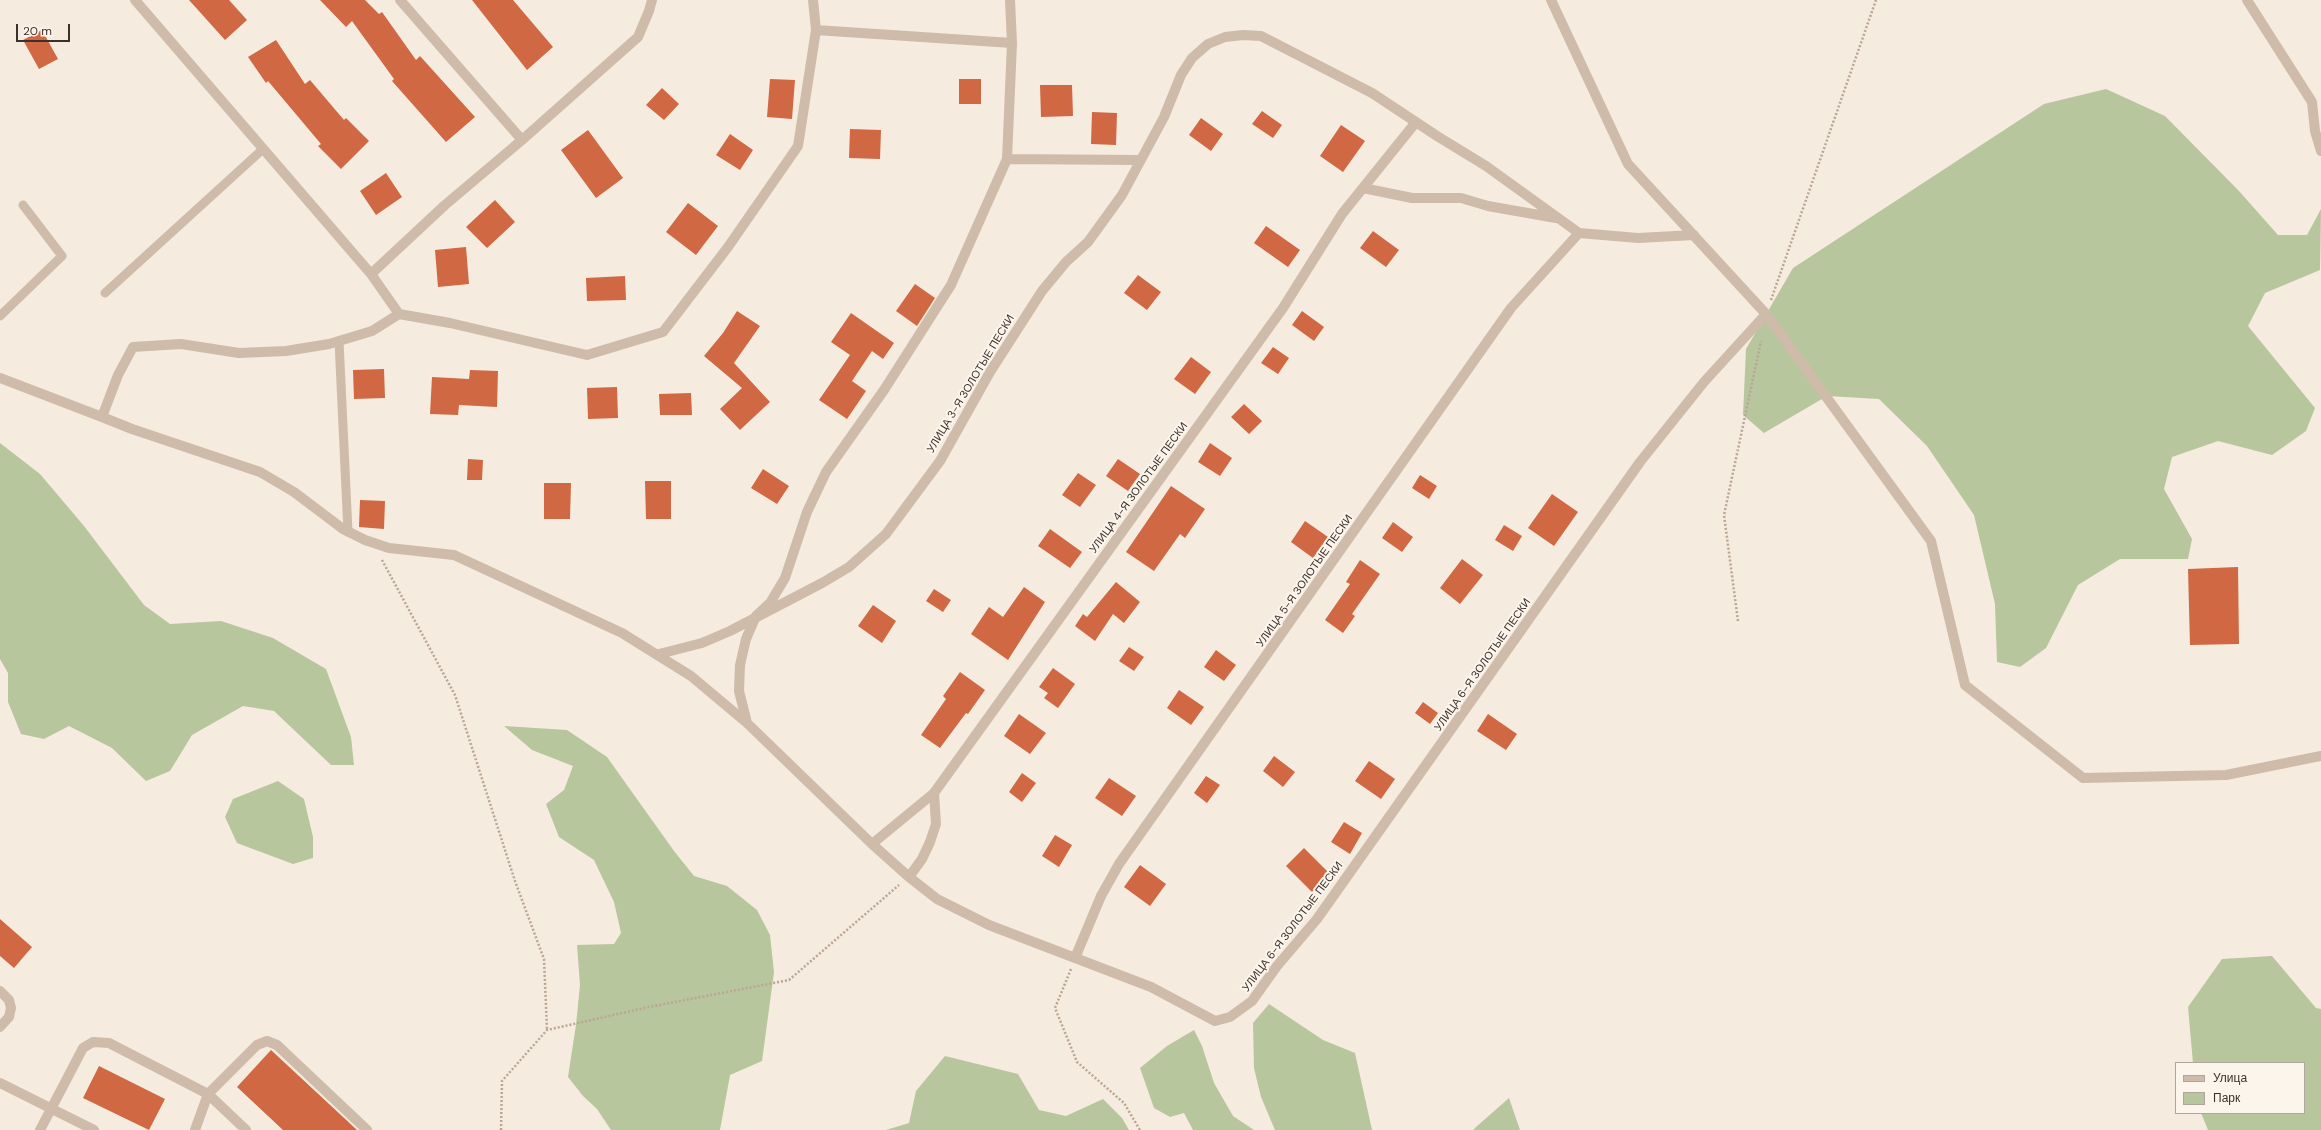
<!DOCTYPE html>
<html>
<head>
<meta charset="utf-8">
<style>
	body { margin:0 }
	#map { position:relative; width:2321px; height:1130px; overflow:hidden; background:#f5ebdf; font-family:"DM Sans",sans-serif }
	canvas { display:block }
	.legend { position:absolute; left:2175px; top:1062px; width:130px; height:52px; box-sizing:border-box; background:#fcf5ec; border:1px solid #afa69e; margin:0; padding:5px 7px; list-style:none; font-size:12px; color:#3b302a }
	.legend li { display:flex; align-items:center; gap:8px; height:20px }
	.legend b { width:20px; border:1px solid #afa69e }
	.scale { position:absolute; left:16px; top:24px; width:54px; height:18px; box-sizing:border-box; border:2px solid #3b302a; border-top:0; padding-left:5px; font-size:12px; line-height:14px; white-space:nowrap; color:#3b302a; -webkit-text-stroke:3px #fcf5ec; paint-order:stroke }
</style>
</head>
<body>
<div id="map">
<canvas width="2321" height="1130"></canvas>
<ul class="legend">
<li><b style="height:5px;background:#cfbba9"></b>Улица</li>
<li><b style="height:11px;background:#b7c69d"></b>Парк</li>
</ul>
<div class="scale">20 m</div>
</div>
<script>
const context = document.querySelector('canvas').getContext('2d');
context.lineJoin = 'round';
function fill(path, color) {
  context.fillStyle = color;
  context.fill(path, 'evenodd');
}
function poly(rows) {
  const path = new Path2D();
  for (const r of rows) {
    path.moveTo(r[0], r[1]);
    for (let i = 2; i < r.length; i += 2) path.lineTo(r[i], r[i + 1]);
  }
  return path;
}
function stroke(path, color, width, dash) {
  context.strokeStyle = color;
  context.lineWidth = width;
  context.lineCap = dash ? 'butt' : 'round';
  context.setLineDash(dash || []);
  context.stroke(path);
}
function drawText(font, color, halo, rows, align = 'center') {
  context.font = font + ' "DM Sans",sans-serif';
  context.lineWidth = 4;
  context.setLineDash([]);
  context.textBaseline = 'middle';
  context.strokeStyle = halo;
  context.fillStyle = color;
  for (const [text, x, y, turn = 0] of rows) {
    context.save();
    context.translate(x, y);
    context.rotate((+turn || 0) * Math.PI / 180);
    context.textAlign = isNaN(turn) ? turn : align;
    if (halo) context.strokeText(text, 0, 0);
    context.fillText(text, 0, 0);
    context.restore();
  }
}
const green = poly([
	[2106,89,2165,116,2239,191,2278,235,2307,235,2321,209,2320,270,2265,293,2248,326,2315,408,2306,431,2272,455,2218,441,2172,457,2164,489,2192,539,2188,559,2120,559,2078,585,2046,648,2020,667,1997,662,1995,604,1974,515,1927,446,1879,399,1827,396,1764,433,1743,415,1746,349,1793,268,2044,104],
	[0,443,40,474,84,526,144,605,170,624,221,621,273,638,326,669,351,737,354,765,331,765,274,711,243,706,192,735,170,771,146,781,112,748,69,726,44,739,21,734,8,702,8,673,0,659],
	[504,726,567,730,607,757,674,851,694,876,727,886,757,910,770,935,774,972,762,1061,730,1075,720,1130,611,1130,597,1109,583,1096,568,1077,576,1025,580,985,577,945,614,944,621,933,614,902,594,860,559,837,546,804,564,790,573,766,532,750],
	[278,781,304,799,313,837,313,858,293,864,237,843,225,817,233,799],
	[2272,956,2316,1008,2321,1009,2321,1130,2208,1130,2201,1113,2304,1113,2304,1063,2193,1063,2188,1007,2222,959],
	[1269,1004,1323,1040,1355,1053,1372,1130,1275,1130,1261,1097,1254,1068,1253,1023],
	[1194,1030,1202,1046,1214,1083,1233,1116,1254,1130,1193,1130,1184,1113,1170,1117,1154,1108,1140,1068,1167,1046],
	[945,1056,1018,1074,1039,1110,1066,1116,1103,1099,1122,1118,1129,1130,886,1130,909,1123,916,1091],
	[1509,1098,1520,1130,1473,1130,1476,1127]
]);
const building = poly([
	[189,0,229,0,247,20,225,40],
	[320,0,365,0,379,14,382,12,416,60,420,56,475,117,446,142,392,81,394,79,352,21,346,27],
	[472,0,513,0,553,47,527,70],
	[42,30,58,59,39,69,23,40],
	[276,40,305,84,310,80,344,120,346,118,369,141,341,169,318,146,321,144,268,81,266,83,248,57],
	[770,79,795,80,792,119,767,117],
	[959,79,981,79,981,104,959,104],
	[1040,85,1072,85,1073,116,1041,117],
	[662,88,679,104,664,120,646,105],
	[1262,111,1282,125,1273,138,1252,124],
	[1092,112,1117,113,1116,145,1091,144],
	[1201,118,1223,134,1211,151,1189,135],
	[1341,125,1365,141,1343,172,1320,156],
	[850,129,881,130,880,159,849,158],
	[588,130,623,178,596,198,561,150],
	[730,134,753,150,740,170,716,155],
	[386,173,402,197,376,215,360,191],
	[495,200,515,222,487,248,466,227],
	[688,203,718,226,696,255,666,232],
	[1266,226,1300,250,1288,267,1254,243],
	[1373,231,1399,250,1386,267,1360,248],
	[466,247,469,284,438,287,435,250],
	[1138,275,1161,292,1147,310,1124,293],
	[625,276,626,300,587,301,586,278],
	[915,284,935,298,917,326,896,311],
	[737,311,760,326,734,363,770,402,740,430,720,409,742,388,704,356,723,333],
	[1302,311,1324,327,1314,341,1292,325],
	[851,313,894,343,883,359,872,351,852,381,866,391,847,419,819,400,850,355,831,342],
	[1273,347,1289,358,1278,374,1261,363],
	[1191,357,1211,372,1195,394,1174,379],
	[384,369,385,398,354,399,353,370],
	[470,370,498,371,497,407,459,405,458,415,430,414,432,377,469,379],
	[617,387,618,418,588,419,587,388],
	[691,393,692,415,660,415,659,394],
	[1244,404,1262,421,1249,434,1231,417],
	[1210,443,1232,458,1220,476,1198,462],
	[468,459,483,460,482,480,467,480],
	[1118,459,1140,474,1128,491,1106,476],
	[763,469,789,486,777,504,751,488],
	[1078,473,1096,485,1080,507,1062,495],
	[1420,475,1437,486,1429,499,1412,488],
	[645,481,671,481,671,519,646,519],
	[544,483,571,483,570,519,544,519],
	[1171,486,1205,509,1185,538,1180,534,1154,571,1126,552],
	[1552,494,1578,512,1554,546,1528,528],
	[360,500,385,501,384,529,359,527],
	[1305,521,1328,537,1313,558,1291,542],
	[1393,522,1413,537,1402,552,1382,538],
	[1504,525,1522,536,1513,551,1495,540],
	[1050,529,1082,552,1070,568,1038,546],
	[1462,559,1483,575,1460,604,1440,588],
	[1360,560,1380,574,1352,614,1355,616,1343,633,1325,620,1350,584,1346,582],
	[2238,567,2239,644,2190,645,2188,569],
	[1116,582,1140,602,1124,623,1113,614,1095,641,1075,626,1083,614,1087,617],
	[1024,587,1045,602,1008,660,971,634,989,607,1003,617],
	[934,589,951,600,943,612,926,601],
	[873,605,896,621,882,643,858,626],
	[1129,647,1144,657,1134,671,1119,661],
	[1216,650,1236,665,1224,681,1204,667],
	[1053,668,1075,684,1058,708,1044,698,1048,693,1039,687],
	[960,672,985,690,968,714,966,713,940,748,921,735,946,699,943,696],
	[1179,690,1204,707,1191,725,1167,708],
	[1423,702,1438,713,1430,724,1415,713],
	[1019,714,1046,733,1030,754,1004,736],
	[1488,714,1517,734,1506,750,1477,731],
	[1274,756,1295,772,1283,787,1263,771],
	[1369,761,1395,779,1381,799,1355,781],
	[1022,773,1036,783,1022,802,1009,792],
	[1206,776,1220,785,1207,803,1194,793],
	[1109,778,1136,796,1122,816,1095,798],
	[1344,822,1362,833,1350,854,1331,842],
	[1055,835,1072,845,1059,867,1042,856],
	[1304,848,1330,874,1312,892,1286,866],
	[1140,865,1166,884,1150,906,1124,887],
	[0,919,32,947,14,968,0,956],
	[271,1050,357,1130,283,1130,237,1087],
	[99,1066,165,1099,149,1130,83,1098]
]);
const path = poly([
	[1771,300,1876,0],
	[382,560,455,695,515,881,544,959,547,1030],
	[1738,621,1724,515,1761,341],
	[1071,969,1055,1008,1077,1062,1124,1103,1140,1130],
	[501,1130,502,1081,547,1030,649,1007,789,980,899,885]
]);
const lane = poly([
	[105,293,263,149],
	[0,316,62,256,23,205],
	[339,341,348,532]
]);
const street = poly([
	[135,0,371,274,399,314,450,323,587,355,663,332,728,247,798,146,816,30,813,0],
	[400,0,522,140],
	[1010,0,1012,43,1007,159,951,285,884,390,826,472,807,512,785,578,770,603,756,616,746,639,740,665,739,691,747,723,872,844,909,877,937,899,989,925,1151,987,1215,1021,1230,1017,1252,1001,1277,966,1317,919,1640,462,1704,382,1766,314],
	[1551,0,1628,164,1766,314,1931,541,1965,685,2083,778,2226,775,2321,756],
	[2247,0,2312,102,2315,131,2321,151],
	[816,30,1012,43],
	[1007,159,1140,160],
	[1363,188,1412,198,1461,198,1488,206,1556,218],
	[371,274,445,205,522,140,638,37,649,11,652,0],
	[0,378,102,417,118,375,133,347,181,344,239,353,286,351,329,344,372,331,399,314],
	[102,417,132,429,260,472,294,492,343,529,365,540,389,548,454,555,622,633,691,676,747,723],
	[659,654,702,643,730,631,822,583,849,567,886,534,940,461,990,372,1042,291,1066,262,1088,242,1122,195,1164,117,1181,75,1192,58,1208,44,1225,37,1243,35,1261,36,1372,93,1437,136,1486,166,1579,233,1638,238,1694,235],
	[872,844,934,793],
	[909,877,922,859,930,842,936,824,934,793,1283,308,1342,214,1416,122],
	[1075,958,1101,896,1119,864,1511,308,1579,233],
	[0,991,9,1000,11,1008,9,1017,0,1027],
	[0,1083,94,1130],
	[40,1130,83,1048,93,1042,109,1043,208,1094,246,1130],
	[195,1130,208,1094,257,1045,267,1041,277,1045,367,1130]
]);
const streetNames = [
	["УЛИЦА 3-Я ЗОЛОТЫЕ ПЕСКИ",971,384,-59],
	["УЛИЦА 4-Я ЗОЛОТЫЕ ПЕСКИ",1139,488,-54],
	["УЛИЦА 5-Я ЗОЛОТЫЕ ПЕСКИ",1305,581,-55],
	["УЛИЦА 6-Я ЗОЛОТЫЕ ПЕСКИ",1483,665,-55],
	["УЛИЦА 6-Я ЗОЛОТЫЕ ПЕСКИ",1293,927,-53]
];
fill(green, '#b7c69d');
fill(building, '#cf6843');
stroke(path, '#bba593', 2.5, [2, 2]);
stroke(lane, '#cfbba9', 9);
stroke(street, '#cfbba9', 10);
drawText('11px', '#3b302a', '#fcf5ec', streetNames);
</script>
</body>
</html>
